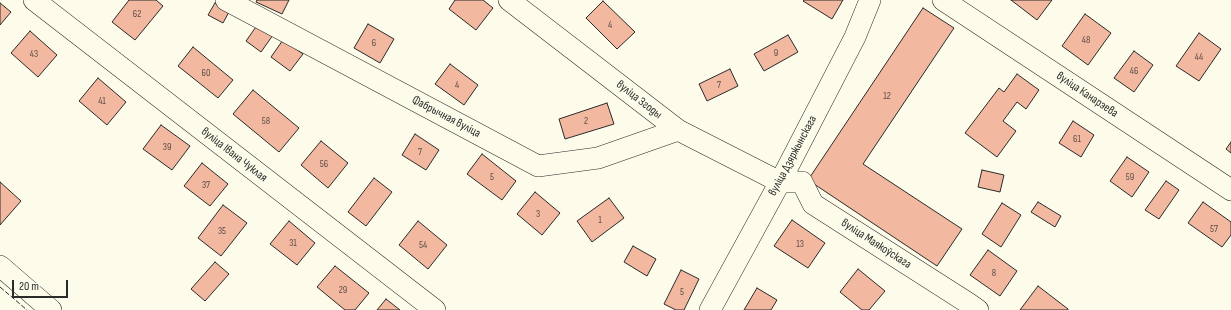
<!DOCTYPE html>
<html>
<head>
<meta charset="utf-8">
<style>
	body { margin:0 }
	#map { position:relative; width:1231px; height:310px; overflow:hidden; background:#fdfbea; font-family:"Sofia Sans Condensed",sans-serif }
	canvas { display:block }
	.scale { position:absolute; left:12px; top:280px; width:56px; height:18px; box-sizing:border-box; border:2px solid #2b2b2b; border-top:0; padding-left:5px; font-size:12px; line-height:14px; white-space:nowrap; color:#2b2b2b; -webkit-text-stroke:3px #fdfbea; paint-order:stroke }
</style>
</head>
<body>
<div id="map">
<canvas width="1231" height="310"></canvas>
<div class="scale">20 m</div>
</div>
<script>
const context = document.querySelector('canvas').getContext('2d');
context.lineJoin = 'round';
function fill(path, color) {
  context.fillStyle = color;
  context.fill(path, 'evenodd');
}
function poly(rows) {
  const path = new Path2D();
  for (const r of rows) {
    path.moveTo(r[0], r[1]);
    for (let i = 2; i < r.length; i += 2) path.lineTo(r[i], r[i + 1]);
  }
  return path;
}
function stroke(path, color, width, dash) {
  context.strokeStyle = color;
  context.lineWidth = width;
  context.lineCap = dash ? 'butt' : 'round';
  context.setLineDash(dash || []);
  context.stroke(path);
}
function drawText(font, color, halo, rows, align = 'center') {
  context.font = font + ' "Sofia Sans Condensed",sans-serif';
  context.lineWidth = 3;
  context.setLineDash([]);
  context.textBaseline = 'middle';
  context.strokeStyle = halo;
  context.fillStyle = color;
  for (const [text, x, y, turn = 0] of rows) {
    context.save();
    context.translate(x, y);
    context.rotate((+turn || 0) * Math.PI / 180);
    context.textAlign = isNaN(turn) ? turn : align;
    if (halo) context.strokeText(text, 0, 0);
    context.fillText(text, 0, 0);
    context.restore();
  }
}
const building = poly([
	[129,0,156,0,163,6,135,40,112,22,129,0],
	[257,0,289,0,282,14,256,2,257,0],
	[455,0,483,0,493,8,476,30,449,9,455,0],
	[804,0,843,0,832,19,803,1,804,0],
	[1011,0,1052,0,1037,20,1011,0],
	[603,1,635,32,617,49,586,18,603,1],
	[0,3,11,12,0,25,0,3],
	[215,3,230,10,223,23,208,15,215,3],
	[923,8,954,28,863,164,962,229,937,266,808,180,923,8],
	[1085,14,1111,33,1088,65,1062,46,1085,14],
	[258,24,273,35,261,52,246,41,258,24],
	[368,24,394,39,380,63,354,48,368,24],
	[30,31,57,55,38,77,11,53,30,31],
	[1199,33,1221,49,1199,81,1176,66,1199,33],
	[788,35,798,52,764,71,754,54,788,35],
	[283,40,303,54,290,71,271,57,283,40],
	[193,47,233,80,218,98,178,66,193,47],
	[1134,51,1153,65,1134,92,1114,78,1134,51],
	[450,64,478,85,464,105,435,84,450,64],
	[730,69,738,86,707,101,699,84,730,69],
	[1017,74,1039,90,1026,109,1017,102,1003,121,1016,131,997,157,965,133,999,88,1004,92,1017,74],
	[98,78,126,102,107,125,79,101,98,78],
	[253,90,299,128,279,152,233,114,253,90],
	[607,103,614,124,565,139,559,119,607,103],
	[1073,121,1094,135,1081,157,1059,143,1073,121],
	[161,125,190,146,172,170,143,149,161,125],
	[415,134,439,150,426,170,402,155,415,134],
	[321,141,348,163,328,188,301,165,321,141],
	[1231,142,1231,153,1226,149,1231,142],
	[482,154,516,181,502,200,467,174,482,154],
	[1127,157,1149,172,1132,197,1110,181,1127,157],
	[202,163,228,184,210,206,184,186,202,163],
	[982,170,1004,175,1000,192,978,187,982,170],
	[374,178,392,192,366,226,348,212,374,178],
	[1166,181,1179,190,1159,219,1145,210,1166,181],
	[0,182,21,201,0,225,0,182],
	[535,192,560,213,542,235,517,214,535,192],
	[609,198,624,218,592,242,577,221,609,198],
	[1038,202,1061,216,1055,227,1031,212,1038,202],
	[1203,202,1231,222,1231,235,1222,247,1188,223,1203,202],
	[1002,203,1021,215,1001,247,982,234,1002,203],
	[223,205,247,223,221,256,198,238,223,205],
	[792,220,825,243,808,268,774,246,792,220],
	[289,221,315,243,297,265,270,244,289,221],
	[418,221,447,245,428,269,399,245,418,221],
	[633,246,656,259,647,276,624,262,633,246],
	[988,250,1017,271,1000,296,970,275,988,250],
	[215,262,229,274,205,301,191,289,215,262],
	[335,266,369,293,355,310,345,310,317,287,335,266],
	[858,269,885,291,869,310,862,310,840,292,858,269],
	[681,270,699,279,684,310,676,310,664,304,681,270],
	[1038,286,1068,309,1068,310,1020,310,1038,286],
	[757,288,777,300,771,310,744,310,757,288],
	[386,299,400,310,377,310,386,299]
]);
const minor = poly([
	[34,0,435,310],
	[226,0,538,166,598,158,678,130],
	[509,0,678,130,780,182,802,182,813,204,968,303,978,310],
	[943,0,1231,190],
	[0,266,51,310],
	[710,310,780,182,855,37,870,0]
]);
const fence = poly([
	[0,287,27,310]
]);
const numberNames = [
	["62",137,14],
	["4",610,25],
	["48",1086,40],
	["6",374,43],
	["9",776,53],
	["43",34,54],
	["44",1199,57],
	["46",1134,71],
	["60",206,73],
	["4",457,85],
	["7",719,85],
	["12",887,96],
	["41",102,101],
	["58",266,121],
	["2",586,121],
	["61",1077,139],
	["39",167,147],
	["7",420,152],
	["56",324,164],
	["5",492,177],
	["59",1130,177],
	["37",206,185],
	["3",538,214],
	["1",600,220],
	["57",1214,229],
	["35",222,231],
	["31",293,243],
	["13",800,244],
	["54",423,245],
	["8",994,273],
	["29",343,290],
	["5",682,292]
];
const streetNames = [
	["вуліца Канарэева",1087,95,34],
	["вуліца Згоды",639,100,38],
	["Фабрычная вуліца",446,117,28],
	["вуліца Івана Чуклая",234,155,38],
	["вуліца Дзяржынскага",793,156,-62],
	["вуліца Маякоўскага",876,244,33]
];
fill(building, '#f2b8a0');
stroke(building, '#2b2b2b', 1);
stroke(minor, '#2b2b2b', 22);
stroke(minor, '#fdfbea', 21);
stroke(fence, '#2b2b2b', 1, [5, 2]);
drawText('10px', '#5d4e48', null, numberNames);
drawText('12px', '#2b2b2b', '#fdfbea', streetNames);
</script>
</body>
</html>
